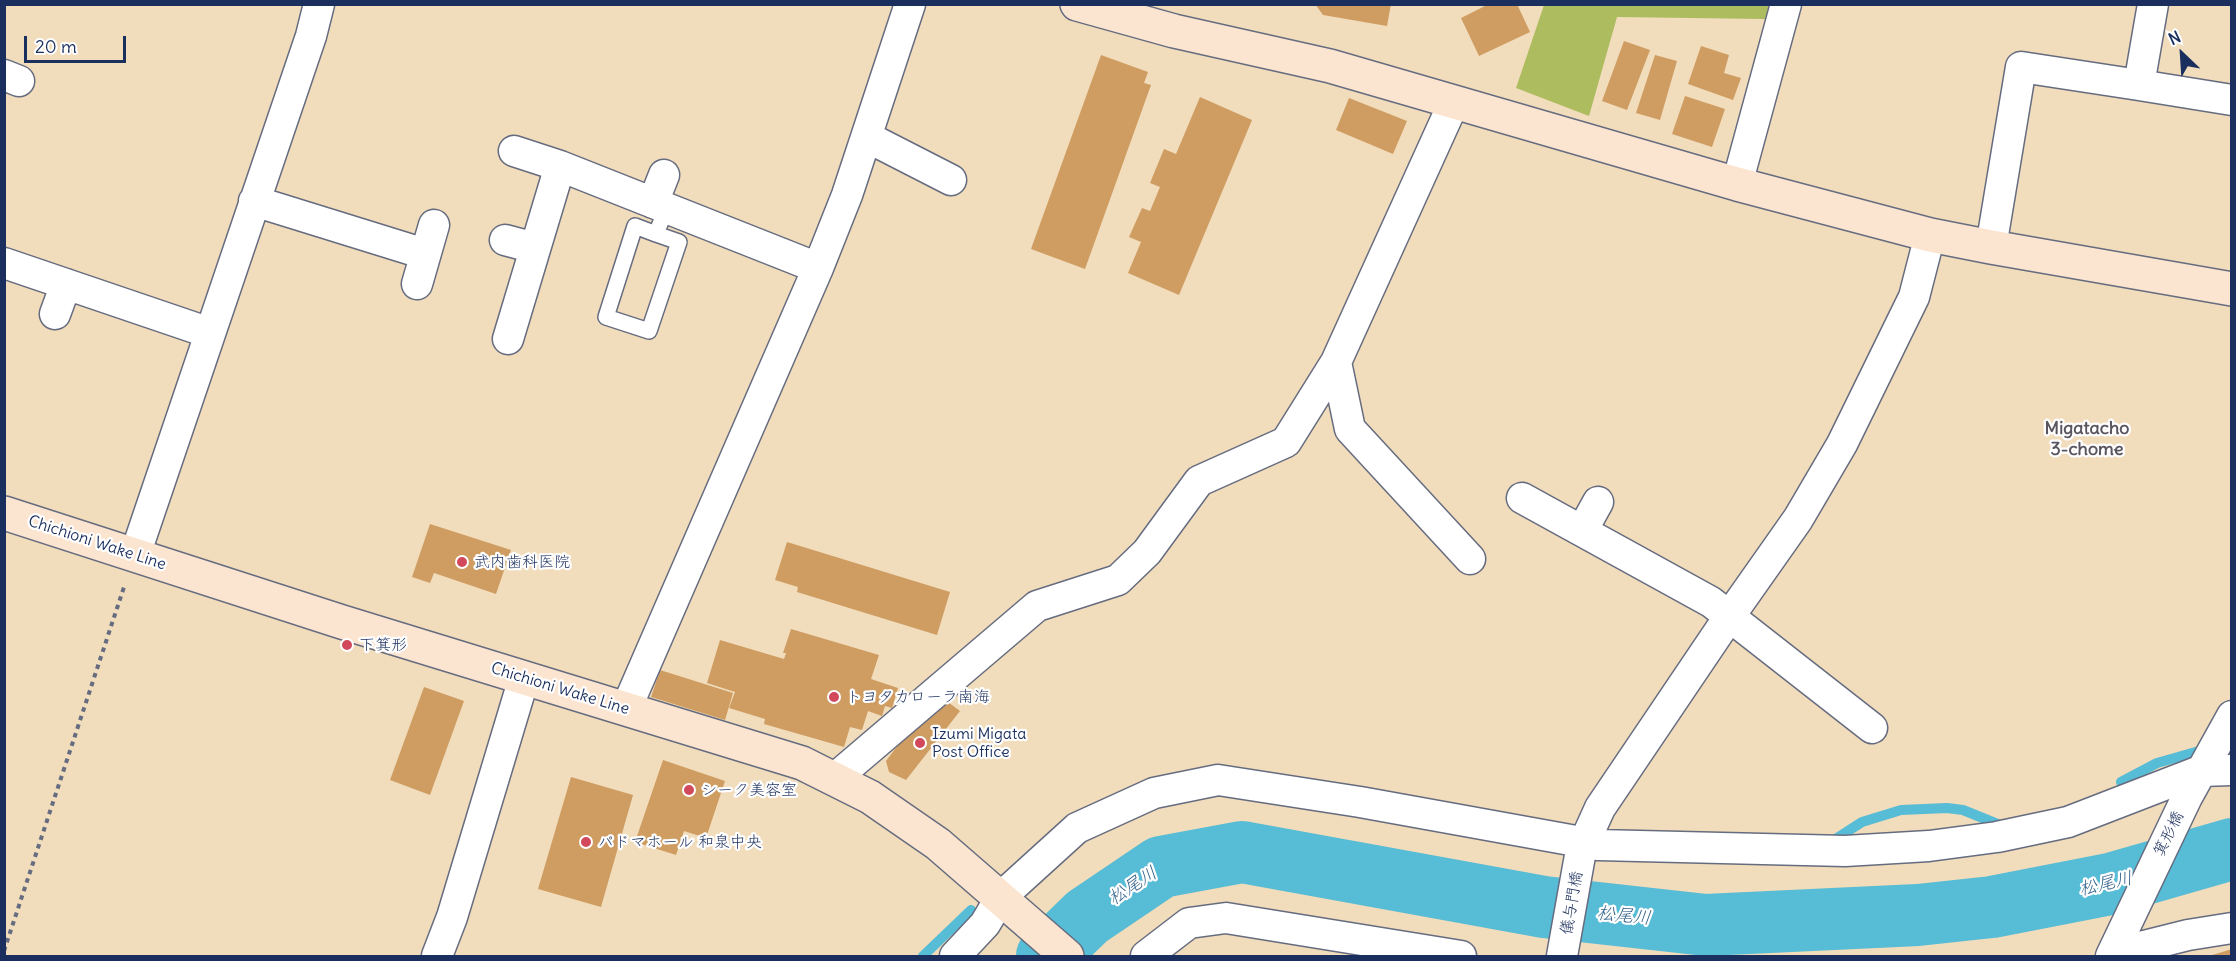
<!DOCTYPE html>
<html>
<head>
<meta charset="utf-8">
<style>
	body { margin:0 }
	#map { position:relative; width:2236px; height:961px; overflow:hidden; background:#f1dcbc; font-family:Delius,sans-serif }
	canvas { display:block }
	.frame { position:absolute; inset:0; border:6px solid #1b2f5e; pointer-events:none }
	.north { position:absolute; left:2152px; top:24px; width:60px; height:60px; -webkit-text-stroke:4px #fff; paint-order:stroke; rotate:335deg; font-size:16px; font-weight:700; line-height:24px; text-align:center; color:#1b2f5e }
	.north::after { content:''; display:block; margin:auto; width:21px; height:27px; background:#1b2f5e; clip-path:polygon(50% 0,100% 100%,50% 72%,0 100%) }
	.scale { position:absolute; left:24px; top:36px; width:102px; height:27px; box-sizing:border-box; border:3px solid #1b2f5e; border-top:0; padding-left:8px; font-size:18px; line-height:21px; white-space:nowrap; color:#1b2f5e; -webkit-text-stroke:4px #fff; paint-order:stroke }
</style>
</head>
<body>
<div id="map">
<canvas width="2236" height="961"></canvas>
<div class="frame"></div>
<div class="north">N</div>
<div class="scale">20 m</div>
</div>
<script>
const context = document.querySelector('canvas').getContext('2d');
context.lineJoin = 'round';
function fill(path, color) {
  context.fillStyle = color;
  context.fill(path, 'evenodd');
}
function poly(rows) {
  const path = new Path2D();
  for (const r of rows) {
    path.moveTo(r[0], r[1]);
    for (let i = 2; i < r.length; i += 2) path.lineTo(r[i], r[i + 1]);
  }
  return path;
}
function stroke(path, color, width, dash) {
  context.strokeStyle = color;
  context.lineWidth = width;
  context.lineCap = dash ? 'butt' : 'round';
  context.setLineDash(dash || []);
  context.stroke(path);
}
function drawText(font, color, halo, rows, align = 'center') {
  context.font = font + ' Delius,"Klee One",sans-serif';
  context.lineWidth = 4.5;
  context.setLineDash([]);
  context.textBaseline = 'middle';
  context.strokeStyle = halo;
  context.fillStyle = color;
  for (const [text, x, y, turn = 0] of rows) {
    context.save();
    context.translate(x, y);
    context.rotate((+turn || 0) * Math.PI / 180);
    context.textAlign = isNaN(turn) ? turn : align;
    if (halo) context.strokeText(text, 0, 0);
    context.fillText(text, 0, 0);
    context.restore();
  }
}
const green = poly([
	[1544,5,1544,4,1769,5,1765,19,1617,17,1589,116,1516,88]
]);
const stream = poly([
	[2121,782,2157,763,2199,751],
	[1831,842,1862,822,1901,810,1947,808,1963,810,2005,827],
	[923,956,971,910]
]);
const river = poly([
	[1047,956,1087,917,1161,867,1242,852,1544,907,1706,925,1918,915,1992,907,2110,884,2232,849]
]);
const building = poly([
	[1315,4,1391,4,1387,26,1323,15],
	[1489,4,1517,4,1530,32,1479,56,1461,18],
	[1624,41,1650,50,1627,110,1602,101],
	[1701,46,1729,55,1724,73,1741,78,1733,100,1688,84],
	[1101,55,1148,72,1144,83,1151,85,1085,269,1031,249],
	[1655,55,1677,61,1660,120,1636,113],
	[1685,96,1725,109,1712,147,1672,134],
	[1200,97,1252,120,1179,295,1128,273,1141,242,1129,237,1142,208,1150,211,1160,187,1150,183,1164,149,1176,154],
	[1349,98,1407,121,1393,154,1336,130],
	[430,524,511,550,496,594,434,573,430,583,412,577],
	[787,542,950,592,937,635,797,592,798,587,775,580],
	[791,629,879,655,871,679,898,688,892,708,885,706,882,716,868,711,862,730,850,727,844,747,764,724,765,719,729,708,735,692,707,683,720,640,784,659,786,653,783,653],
	[660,670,733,693,725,720,651,697],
	[424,687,464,701,430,795,390,780],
	[948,702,960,711,906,780,889,772,886,761,901,741],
	[663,760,725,781,706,838,684,831,676,855,635,842],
	[571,777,633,795,601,907,538,889],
	[2232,949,2232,956,2209,956]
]);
const path = poly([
	[4,951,124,587]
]);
const lane = poly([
	[656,234,679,242,649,331,606,317,635,226,656,234,666,209]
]);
const street = poly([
	[4,75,19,81],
	[2139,85,2232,100],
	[867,137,951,180],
	[514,151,560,166,818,268],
	[1737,184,1786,4],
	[254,201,425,254],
	[653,203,664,175],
	[505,240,535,248],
	[1991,247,2021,67,2139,85,2153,4],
	[4,263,210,333],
	[417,284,434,225],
	[55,314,66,284],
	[508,339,560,166],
	[1336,362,1350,429,1470,559],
	[1522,498,1711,602,1872,728],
	[1582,531,1598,502],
	[135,555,311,36,319,4],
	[626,709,818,268,847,195,910,4],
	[834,779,1037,606,1118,580,1147,552,1199,481,1286,442,1336,362,1454,102],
	[2112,954,2188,935,2232,928],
	[437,956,452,917,524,678],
	[955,956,985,924,1001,897,1077,828,1154,793,1218,780,1360,802,1598,845,1845,851,1929,846,1997,837,2068,822,2200,771,2232,770],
	[1146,956,1189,923,1226,918,1461,956],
	[1562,956,1581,850,1600,808,1729,617,1798,519,1842,444,1914,297,1930,235],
	[2111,956,2187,797,2232,716]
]);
const secondary = poly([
	[1077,4,1174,31,1330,66,1737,184,1930,235,1991,247,2232,289],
	[4,513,342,622,802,763,870,797,938,844,1067,956]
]);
const markers = [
	[462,562,6,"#d1495b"],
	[347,645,6,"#d1495b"],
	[834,697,6,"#d1495b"],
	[920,743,6,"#d1495b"],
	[689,790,6,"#d1495b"],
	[586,842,6,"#d1495b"]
];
const streetNames = [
	["Chichioni Wake Line",97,543,18],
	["Chichioni Wake Line",560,689,17],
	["箕形橋",2169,834,-64],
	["儀与門橋",1572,903,-80]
];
const poiNames = [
	["武内歯科医院",474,562],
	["下箕形",359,645],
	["トヨタカローラ南海",846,697],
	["Izumi Migata",932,734],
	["Post Office",932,752],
	["シーク美容室",701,790],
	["パドマホール 和泉中央",598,842]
];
const neighbourhoodNames = [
	["Migatacho",2087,429],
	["3-chome",2087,450]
];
const waterNames = [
	["松尾川",2106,884,-13],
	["松尾川",1133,886,-33],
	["松尾川",1624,916,6]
];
fill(green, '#acbc5e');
stroke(stream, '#57bcd5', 10);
stroke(river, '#57bcd5', 62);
fill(building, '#cf9d61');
stroke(lane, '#666c7f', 18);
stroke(street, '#666c7f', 33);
stroke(secondary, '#666c7f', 36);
stroke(path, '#666c7f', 4, [4.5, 4.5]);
stroke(lane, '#fff', 15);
stroke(street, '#fff', 30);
stroke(secondary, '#fce5d0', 33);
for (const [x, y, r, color] of markers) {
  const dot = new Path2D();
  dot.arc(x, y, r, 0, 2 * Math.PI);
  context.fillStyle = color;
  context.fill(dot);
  stroke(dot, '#fff', 2);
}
drawText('16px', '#1b2f5e', '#fff', streetNames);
drawText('16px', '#1b2f5e', '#fff', poiNames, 'left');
drawText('bold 18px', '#5a565f', '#fff', neighbourhoodNames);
drawText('italic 18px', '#306088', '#fff', waterNames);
</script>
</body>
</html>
